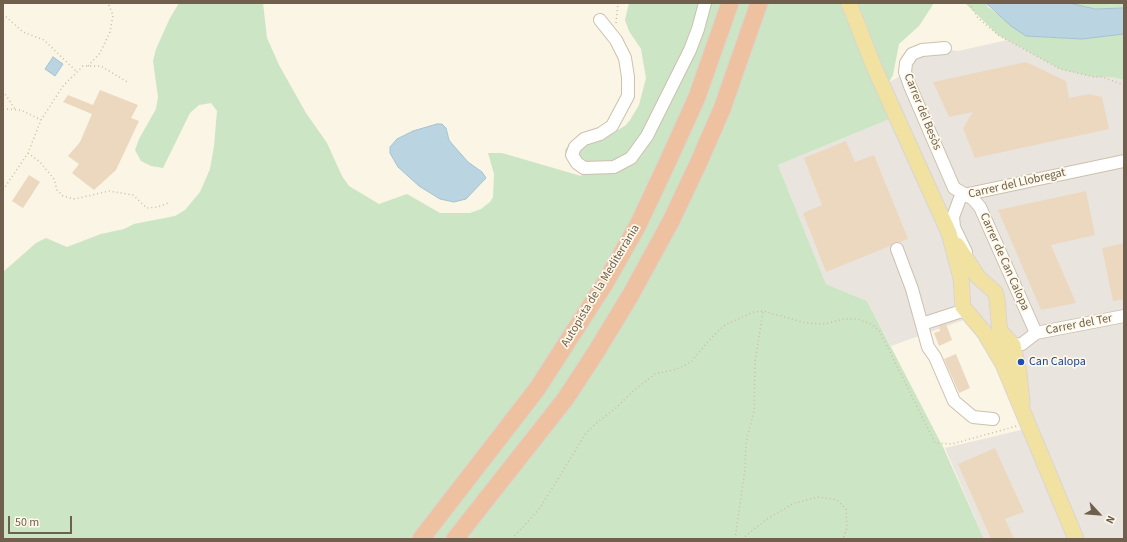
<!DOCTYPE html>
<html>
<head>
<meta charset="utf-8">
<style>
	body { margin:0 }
	#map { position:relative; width:1127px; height:542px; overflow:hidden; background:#faf5e4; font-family:"Source Sans 3",sans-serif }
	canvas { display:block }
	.frame { position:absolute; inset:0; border:4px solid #6f5f4c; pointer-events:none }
	.north { position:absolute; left:1079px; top:494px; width:40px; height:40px; -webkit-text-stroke:3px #fdf8e9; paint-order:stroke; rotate:116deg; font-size:11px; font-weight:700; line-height:16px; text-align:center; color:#6f5f4c }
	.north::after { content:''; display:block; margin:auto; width:14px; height:18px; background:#6f5f4c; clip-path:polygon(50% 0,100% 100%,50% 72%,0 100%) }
	.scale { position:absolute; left:8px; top:516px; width:64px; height:18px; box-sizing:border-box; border:2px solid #6f5f4c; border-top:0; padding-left:5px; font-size:12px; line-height:14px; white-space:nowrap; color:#6f5f4c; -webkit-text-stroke:3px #fdf8e9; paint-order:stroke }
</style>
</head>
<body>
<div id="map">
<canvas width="1127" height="542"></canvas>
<div class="frame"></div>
<div class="north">N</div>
<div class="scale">50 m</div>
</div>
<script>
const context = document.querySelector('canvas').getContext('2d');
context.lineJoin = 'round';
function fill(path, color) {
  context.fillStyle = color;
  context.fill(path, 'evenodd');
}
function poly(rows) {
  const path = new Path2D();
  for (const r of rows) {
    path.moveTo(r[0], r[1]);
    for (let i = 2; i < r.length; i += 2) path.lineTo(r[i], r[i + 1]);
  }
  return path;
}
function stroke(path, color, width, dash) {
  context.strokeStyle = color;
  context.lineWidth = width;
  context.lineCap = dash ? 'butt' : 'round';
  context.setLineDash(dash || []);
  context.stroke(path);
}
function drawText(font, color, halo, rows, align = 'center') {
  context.font = font + ' "Source Sans 3",sans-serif';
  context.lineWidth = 3.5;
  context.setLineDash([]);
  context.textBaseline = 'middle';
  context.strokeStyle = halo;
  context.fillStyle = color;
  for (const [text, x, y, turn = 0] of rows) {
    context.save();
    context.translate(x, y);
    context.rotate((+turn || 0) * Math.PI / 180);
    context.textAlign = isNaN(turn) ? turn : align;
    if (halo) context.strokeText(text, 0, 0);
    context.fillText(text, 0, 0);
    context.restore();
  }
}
const industrial = poly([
	[1007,40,1025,50,1081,73,1094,77,1112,77,1124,80,1124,539,984,539,945,448,1029,428,972,317,891,346,867,301,826,284,778,165,902,114,889,82,908,72,918,57,949,50,958,51]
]);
const green = poly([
	[179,3,263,3,267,38,279,65,306,113,327,143,342,176,349,186,379,204,407,194,440,213,470,213,481,209,490,202,493,197,494,174,488,153,502,153,581,176,583,171,566,156,565,150,573,140,582,134,596,141,601,141,626,125,630,120,639,105,646,78,641,49,629,31,625,20,629,3,934,3,919,26,899,44,893,75,889,82,902,114,778,165,826,284,867,301,944,449,984,539,3,539,3,272,36,243,46,238,67,247,101,234,124,229,134,224,175,216,185,210,200,192,210,169,214,146,217,111,211,103,199,105,190,113,163,168,151,166,141,161,135,150,139,139,156,109,158,97,153,61,156,49,170,18],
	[965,3,986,3,988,7,1027,36,1082,39,1124,34,1124,80,1112,77,1094,77,1060,69,998,35],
	[1070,3,1124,3,1124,8,1096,9]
]);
const water = poly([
	[986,3,1069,3,1095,9,1124,8,1124,34,1082,39,1026,36,1011,26,986,3],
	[53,57,63,64,55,76,45,69,53,57],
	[437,124,442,124,446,128,449,140,453,145,468,162,482,172,486,178,466,199,454,202,440,199,419,186,398,167,390,153,390,147,397,139,413,131,437,124]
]);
const building = poly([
	[1026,62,1066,81,1069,98,1089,94,1102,97,1109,129,975,158,963,128,973,112,949,117,933,82],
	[100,90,138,105,131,118,139,121,116,170,94,190,72,173,79,164,68,156,80,142,92,114,63,102,68,95,93,105],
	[846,141,855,162,874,155,908,239,900,242,894,242,890,246,826,272,803,213,822,205,804,158],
	[29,175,40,182,23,208,12,201],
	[1086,191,1095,235,1051,245,1076,303,1041,310,998,210],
	[1124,243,1124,299,1113,301,1102,248],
	[946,324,952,340,939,346,934,333,940,331,939,326],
	[956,354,970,388,959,393,944,359],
	[995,448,1024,512,1005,519,1014,539,991,539,958,464]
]);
const path = poly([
	[969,3,978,18,998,35,1060,69,1094,77,1102,77,1124,85],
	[3,14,23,32,44,40,77,72],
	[616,23,618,3],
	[88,66,100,53,110,32,113,15,108,3],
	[3,91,15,109],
	[3,109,21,110,41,120],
	[28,153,40,162,54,179,57,190,63,196,75,199,109,191,133,195,147,208,158,207,168,203],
	[3,190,28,153,41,120,63,86,83,66,101,66,129,83],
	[512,539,540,508,586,433,599,421,616,408,633,391,655,374,677,369,691,362,712,337,725,325,754,312,763,311,806,323,825,324,843,319,857,319,871,324,879,330,935,443,952,444,1017,426],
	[735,539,745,469,746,442,754,411,755,362,763,311],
	[742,539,767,519,794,503,819,497,837,500,846,509,847,528,843,539]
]);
const minor = poly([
	[600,20,616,40,625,58,628,77,628,96,612,126,600,134,584,139,575,147,572,155,577,163,584,168,614,167,631,158,647,136,690,50,698,29,705,3],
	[945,48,922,50,912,54,906,63,905,72,910,86,954,188,973,199,980,207,1036,333],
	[897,249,912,289,928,347,935,357,954,401,973,417,993,419],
	[966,252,954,227,953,217,960,198,968,194,1124,161],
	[922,324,965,310],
	[1013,345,1022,344,1036,333,1124,316]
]);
const major = poly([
	[849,3,874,67,949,233,961,278,963,307,984,332,1003,364,1076,539],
	[957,245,978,277,995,292,997,299,1002,359],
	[1000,331,1013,345,1019,373,1022,403]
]);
const highway = poly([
	[421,539,537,389,604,285,638,225,669,159,697,97,730,3],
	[455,539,566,398,596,352,630,296,671,221,698,164,722,109,759,3]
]);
const markers = [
	[1021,362,4,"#1a4fb4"]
];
const streetNames = [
	["Carrer del Besòs",922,112,68],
	["Carrer del Llobregat",1017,184,-13],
	["Carrer de Can Calopa",1004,262,66],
	["Autopista de la Mediterrània",601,286,-59],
	["Carrer del Ter",1079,325,-11]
];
const transitNames = [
	["Can Calopa",1029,362]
];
fill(industrial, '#e9e5de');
fill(green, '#cce5c4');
fill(water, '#bad5e1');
stroke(water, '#a2c2d1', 1);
fill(building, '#ecd8be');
stroke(minor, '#ccc0ae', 14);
stroke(major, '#dad5d0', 17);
stroke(highway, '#dad5d0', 19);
stroke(path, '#d0bca2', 1.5, [1, 3]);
stroke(minor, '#fff', 12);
stroke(major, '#f2e2a2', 15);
stroke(highway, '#eec2a1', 17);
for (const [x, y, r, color] of markers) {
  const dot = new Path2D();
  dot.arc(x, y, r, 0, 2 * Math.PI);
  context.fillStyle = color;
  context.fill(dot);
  stroke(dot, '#fdf8e9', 1.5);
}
drawText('12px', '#6f5f4c', '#fdf8e9', streetNames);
drawText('12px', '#164399', '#fdf8e9', transitNames, 'left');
</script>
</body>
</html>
